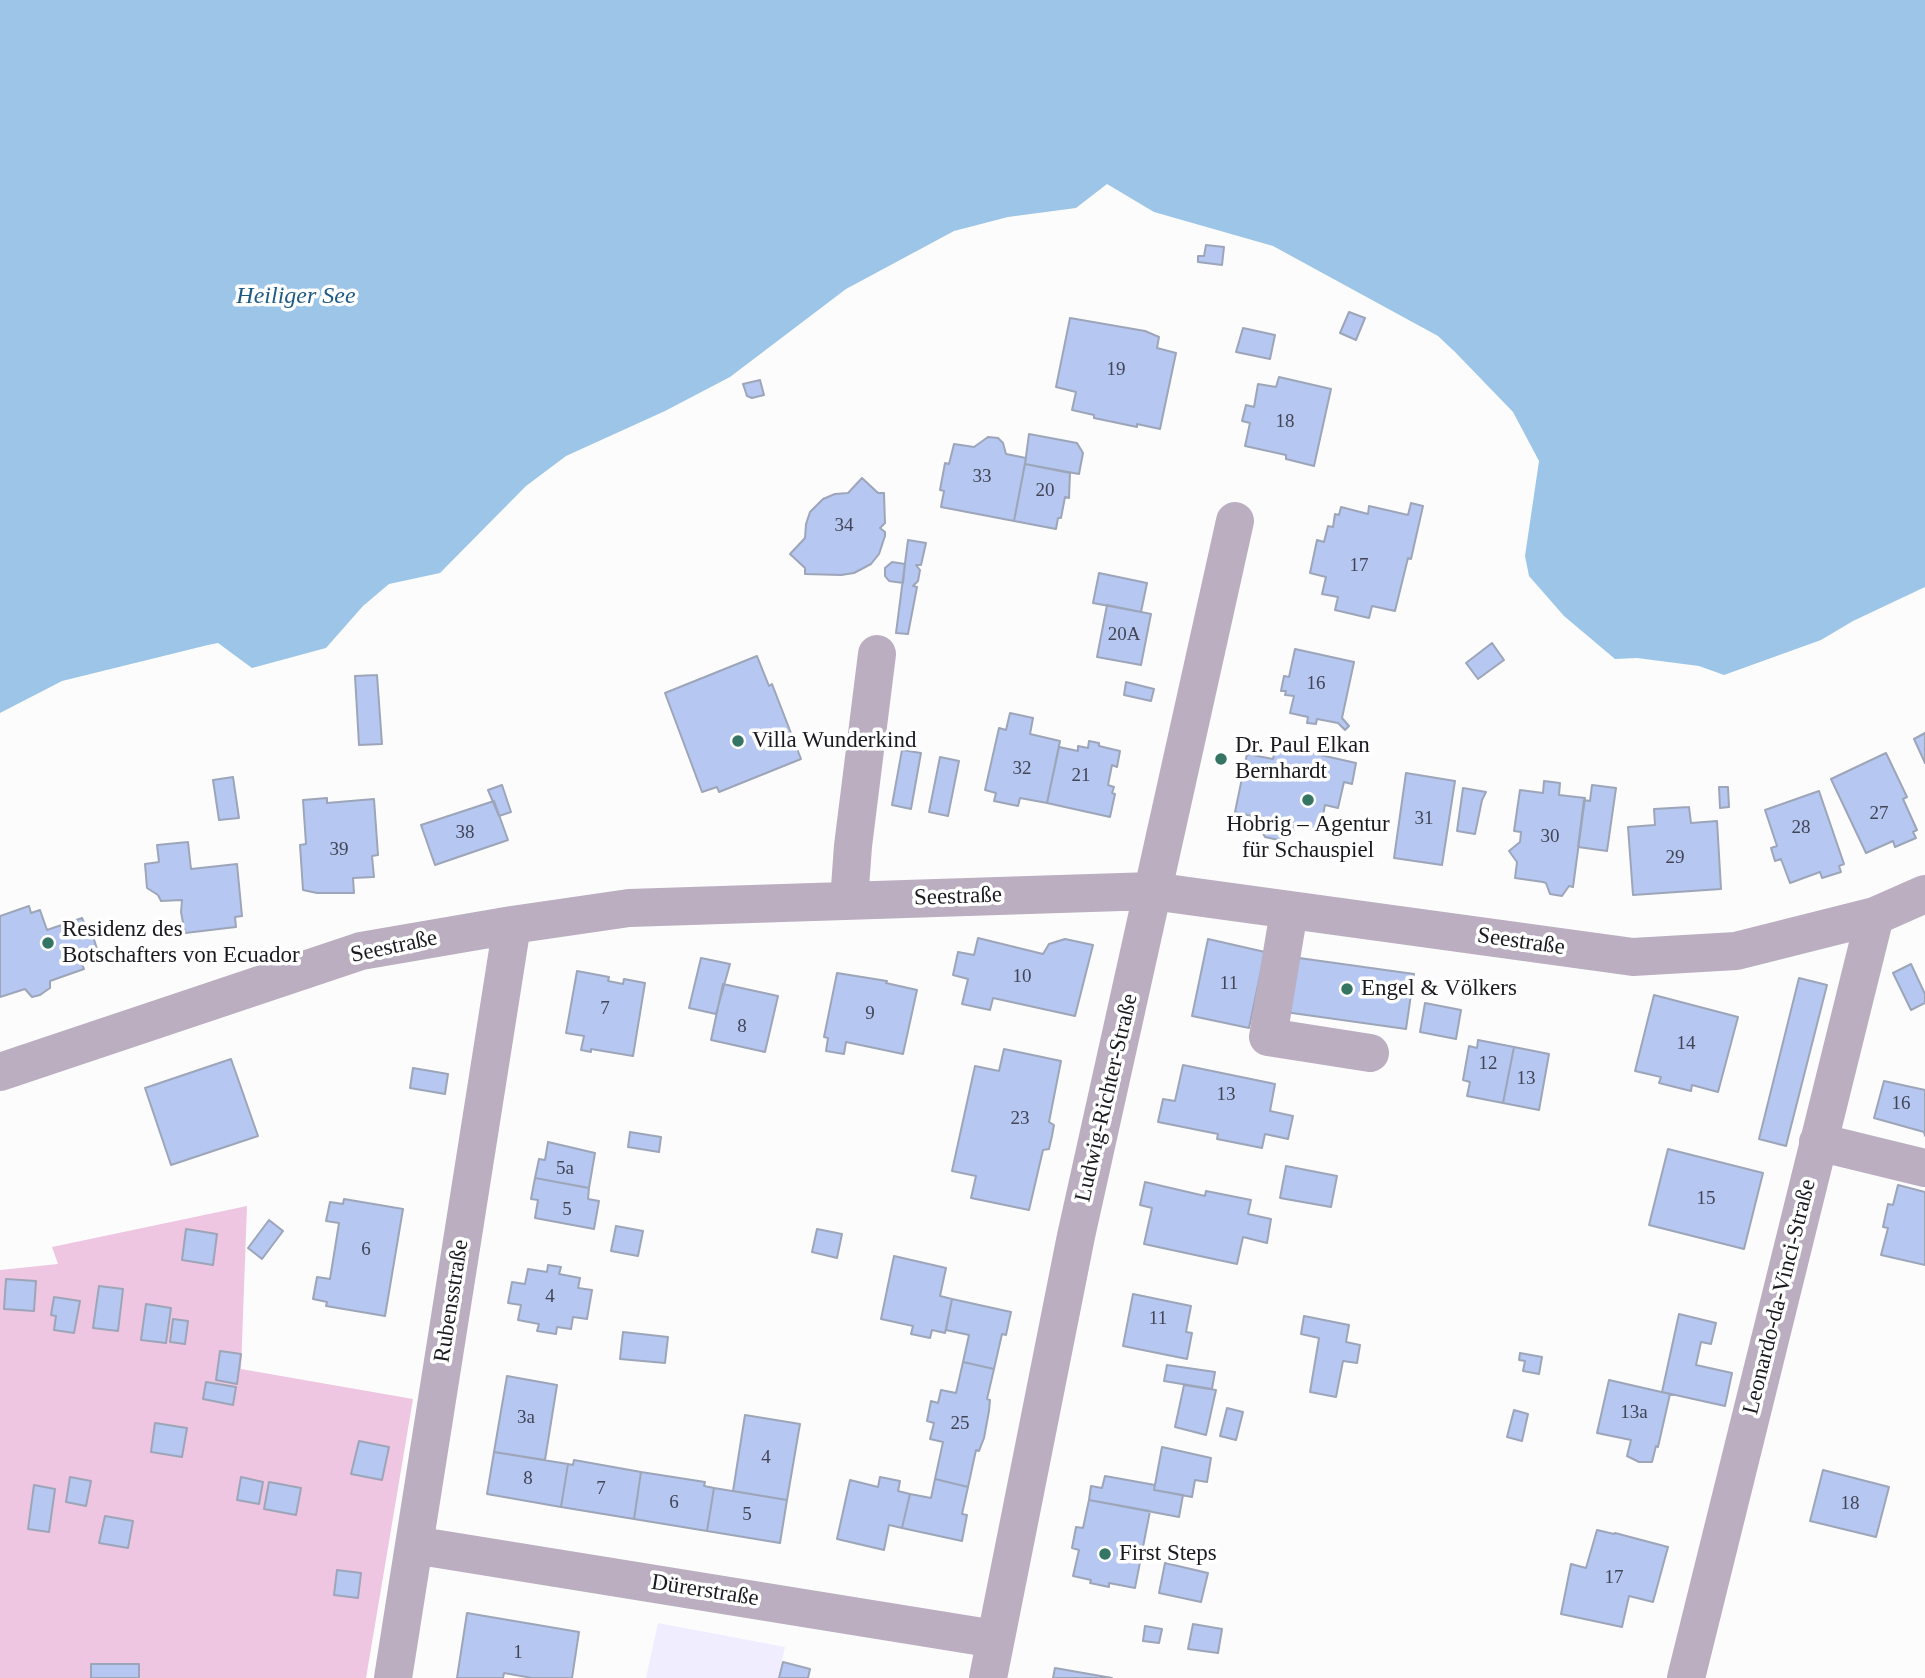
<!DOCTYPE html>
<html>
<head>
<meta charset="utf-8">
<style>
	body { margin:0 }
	canvas { display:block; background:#fcfcfc }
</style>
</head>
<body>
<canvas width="1925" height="1678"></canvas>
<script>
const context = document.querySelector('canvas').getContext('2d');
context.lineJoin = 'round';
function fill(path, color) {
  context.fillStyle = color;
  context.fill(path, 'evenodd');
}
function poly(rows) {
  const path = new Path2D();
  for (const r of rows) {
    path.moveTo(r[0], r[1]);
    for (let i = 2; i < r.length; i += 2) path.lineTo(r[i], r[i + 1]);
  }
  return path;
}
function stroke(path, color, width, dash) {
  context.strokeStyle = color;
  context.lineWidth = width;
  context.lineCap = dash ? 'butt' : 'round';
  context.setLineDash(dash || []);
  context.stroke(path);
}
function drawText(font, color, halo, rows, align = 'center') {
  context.font = font + ' "Times New Roman",serif';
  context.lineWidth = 7;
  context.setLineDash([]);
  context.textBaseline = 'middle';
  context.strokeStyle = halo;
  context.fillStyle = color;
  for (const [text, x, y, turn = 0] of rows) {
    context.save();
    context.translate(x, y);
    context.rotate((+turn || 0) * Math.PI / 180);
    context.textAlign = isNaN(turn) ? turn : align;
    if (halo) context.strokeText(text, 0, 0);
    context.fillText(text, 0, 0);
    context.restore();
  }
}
const built = poly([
	[658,1623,785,1647,778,1678,646,1678]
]);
const green = poly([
	[247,1206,241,1369,413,1399,366,1678,0,1678,0,1270,58,1264,52,1247]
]);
const water = poly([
	[0,0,1925,0,1925,587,1853,621,1821,640,1724,675,1699,666,1637,658,1615,659,1564,616,1529,576,1525,556,1539,461,1513,412,1455,352,1438,336,1273,246,1154,212,1107,184,1076,208,1008,217,954,231,846,289,730,377,665,411,566,456,526,486,440,573,389,584,363,606,326,648,252,668,218,643,208,645,62,681,0,713]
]);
const building = poly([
	[1206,245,1224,247,1222,265,1198,262,1198,256,1204,256,1206,245],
	[1349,312,1365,318,1356,340,1340,333,1349,312],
	[1070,318,1145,331,1159,337,1157,348,1176,353,1160,429,1137,424,1137,427,1094,418,1094,415,1072,410,1076,392,1056,387,1070,318],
	[1243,328,1275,335,1270,359,1236,352,1243,328],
	[1279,377,1331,389,1314,466,1286,459,1286,455,1245,446,1250,423,1242,421,1246,405,1254,407,1258,384,1276,387,1279,377],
	[760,380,764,395,752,398,747,396,743,384,760,380],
	[1029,434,1077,443,1083,453,1079,474,1025,464,1029,434],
	[988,437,998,438,1003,443,1006,454,1026,458,1014,521,941,507,944,491,940,490,945,463,949,464,954,444,974,447,988,437],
	[1025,464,1070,473,1069,498,1065,497,1061,518,1058,518,1056,529,1014,521,1025,464],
	[862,478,878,493,884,493,885,523,880,528,885,532,885,536,879,554,871,564,854,573,841,575,805,574,805,568,790,554,805,538,806,524,810,512,823,499,835,494,848,493,862,478],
	[1411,503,1423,506,1411,559,1408,558,1395,611,1372,606,1369,618,1335,610,1338,597,1322,594,1326,577,1310,573,1317,540,1324,542,1328,526,1333,527,1335,514,1339,515,1341,507,1368,514,1369,506,1408,515,1411,503],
	[908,540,926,543,921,565,916,565,920,570,918,581,913,586,917,587,908,634,896,633,908,540],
	[892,562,905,564,903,583,889,581,885,576,885,568,892,562],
	[1099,573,1147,583,1141,612,1093,603,1099,573],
	[1107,605,1151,614,1141,665,1097,657,1107,605],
	[1492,643,1504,660,1478,679,1466,663,1492,643],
	[1295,649,1354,662,1342,718,1349,726,1345,730,1338,723,1317,719,1316,724,1307,723,1308,717,1290,713,1294,696,1285,695,1286,691,1281,691,1284,676,1289,677,1295,649],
	[757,656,769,686,772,684,801,759,719,792,717,787,702,792,665,693,757,656],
	[377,675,382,744,359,745,355,676,377,675],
	[1126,682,1154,689,1151,701,1124,695,1126,682],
	[1010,713,1033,718,1030,734,1060,741,1047,803,1020,798,1018,806,994,801,996,793,985,790,999,728,1006,730,1010,713],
	[1925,733,1925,763,1914,739,1925,733],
	[1089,741,1099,743,1099,746,1120,751,1117,767,1112,765,1108,785,1114,787,1112,793,1115,794,1110,817,1047,803,1059,747,1078,751,1078,746,1088,748,1089,741],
	[1276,745,1356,763,1352,784,1344,782,1338,808,1325,805,1320,830,1294,825,1293,833,1283,841,1265,837,1259,826,1260,818,1235,812,1247,754,1273,759,1276,745],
	[902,750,921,753,911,809,892,805,902,750],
	[1886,753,1907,797,1903,799,1917,830,1913,832,1916,838,1895,847,1893,841,1866,853,1831,779,1886,753],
	[940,757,959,761,948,816,929,812,940,757],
	[1406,773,1455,781,1442,865,1394,858,1406,773],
	[233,777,239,818,219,820,213,780,233,777],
	[1544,781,1560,783,1559,795,1585,798,1573,887,1569,886,1562,896,1550,894,1546,883,1543,882,1515,878,1517,862,1509,851,1520,842,1521,832,1514,831,1520,790,1543,793,1544,781],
	[502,785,511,812,499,816,488,790,502,785],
	[1592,785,1616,788,1607,851,1578,847,1584,800,1590,801,1592,785],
	[1719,787,1728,787,1729,807,1720,808,1719,787],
	[1463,788,1486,792,1482,800,1475,834,1457,831,1463,788],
	[1819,791,1844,864,1839,866,1841,872,1822,878,1820,872,1790,883,1781,859,1775,861,1771,848,1777,846,1765,810,1819,791],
	[327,798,327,803,374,799,378,855,372,856,374,877,353,878,354,893,317,893,303,890,300,845,306,844,303,800,327,798],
	[494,801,508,840,435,865,421,825,494,801],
	[1689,807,1691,823,1717,821,1721,889,1633,895,1628,827,1655,825,1654,809,1689,807],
	[188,842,191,869,237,864,242,916,235,917,236,927,185,933,181,912,182,900,161,901,158,895,147,888,145,864,159,862,157,845,188,842],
	[29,906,31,913,40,910,47,930,82,918,85,925,89,924,99,955,81,962,84,969,50,981,50,988,40,995,32,997,25,989,0,997,0,916,29,906],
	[978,938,1043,954,1049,944,1065,939,1093,945,1075,1016,993,998,990,1010,962,1004,968,979,953,975,958,952,974,955,978,938],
	[1208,939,1265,952,1249,1028,1192,1016,1208,939],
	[1292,957,1414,974,1406,1029,1285,1012,1292,957],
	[701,958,730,964,716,1014,689,1008,701,958],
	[1911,964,1925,994,1925,1003,1911,1010,1893,973,1911,964],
	[577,971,609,977,608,981,623,984,624,979,645,983,633,1056,591,1049,591,1052,581,1050,584,1036,566,1033,577,971],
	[837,973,887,981,886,983,917,990,903,1054,846,1042,844,1054,826,1051,828,1038,824,1037,837,973],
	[1799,978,1827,985,1786,1146,1759,1139,1799,978],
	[723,984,778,996,765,1052,711,1040,723,984],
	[1654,995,1738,1017,1718,1092,1692,1085,1691,1091,1659,1083,1661,1077,1635,1071,1654,995],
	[1425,1003,1461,1010,1456,1039,1420,1032,1425,1003],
	[1478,1040,1514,1047,1503,1103,1467,1096,1470,1082,1463,1080,1469,1046,1477,1048,1478,1040],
	[1514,1047,1549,1054,1539,1110,1503,1103,1514,1047],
	[1004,1049,1061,1061,1049,1122,1054,1125,1052,1136,1049,1149,1043,1150,1029,1210,971,1198,976,1176,952,1171,975,1066,999,1071,1004,1049],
	[231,1059,258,1136,171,1165,145,1088,231,1059],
	[1183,1065,1275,1084,1270,1111,1293,1116,1288,1139,1265,1134,1262,1148,1217,1139,1218,1134,1158,1122,1163,1099,1175,1101,1183,1065],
	[413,1068,448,1074,445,1094,410,1088,413,1068],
	[1884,1081,1925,1090,1925,1136,1924,1132,1874,1118,1884,1081],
	[630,1132,661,1137,659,1152,628,1147,630,1132],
	[548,1142,595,1153,589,1188,535,1178,539,1159,545,1160,548,1142],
	[1668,1149,1763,1173,1744,1249,1649,1225,1668,1149],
	[1286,1166,1337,1176,1331,1207,1280,1198,1286,1166],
	[535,1178,589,1188,588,1199,599,1201,594,1229,535,1218,538,1200,531,1199,535,1178],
	[1145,1182,1205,1196,1206,1191,1251,1200,1248,1214,1271,1219,1267,1243,1243,1237,1237,1264,1144,1244,1152,1208,1140,1205,1145,1182],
	[1898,1185,1925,1192,1925,1265,1881,1255,1888,1228,1883,1227,1888,1204,1893,1205,1898,1185],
	[344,1199,403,1209,385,1316,326,1306,327,1302,313,1299,317,1277,330,1279,339,1223,326,1221,330,1202,343,1204,344,1199],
	[269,1220,283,1231,262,1259,248,1248,269,1220],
	[616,1226,643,1231,638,1256,611,1251,616,1226],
	[186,1229,217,1234,213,1265,182,1260,186,1229],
	[817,1229,842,1234,837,1258,812,1252,817,1229],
	[894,1256,946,1268,940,1296,952,1299,945,1333,932,1330,930,1338,911,1334,913,1326,881,1319,894,1256],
	[548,1265,561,1267,559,1274,580,1278,578,1288,592,1290,587,1319,573,1317,571,1329,557,1327,556,1334,537,1331,539,1324,518,1320,521,1305,508,1303,512,1282,525,1284,528,1269,547,1272,548,1265],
	[6,1279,36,1281,34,1311,4,1309,6,1279],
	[99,1286,123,1289,118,1331,93,1328,99,1286],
	[1133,1294,1191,1306,1186,1332,1192,1333,1187,1359,1123,1346,1133,1294],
	[54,1297,80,1301,74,1333,54,1330,56,1316,51,1315,54,1297],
	[952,1299,1011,1312,1006,1335,1002,1334,994,1369,963,1362,969,1335,946,1330,952,1299],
	[146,1304,171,1308,166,1343,141,1340,146,1304],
	[1679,1314,1716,1323,1711,1344,1701,1342,1696,1365,1732,1373,1725,1406,1662,1392,1679,1314],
	[1304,1316,1349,1325,1346,1342,1360,1345,1357,1363,1343,1361,1336,1397,1310,1392,1319,1338,1301,1334,1304,1316],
	[173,1319,188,1321,185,1344,170,1342,173,1319],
	[623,1332,668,1337,665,1363,620,1359,623,1332],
	[220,1351,241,1354,237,1384,216,1380,220,1351],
	[1520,1353,1542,1357,1539,1374,1523,1371,1525,1361,1519,1360,1520,1353],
	[963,1362,994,1369,987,1399,990,1400,989,1411,984,1438,979,1451,976,1450,968,1487,935,1479,943,1442,930,1439,934,1423,927,1421,931,1401,938,1403,941,1390,956,1393,963,1362],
	[1167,1365,1215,1372,1212,1389,1164,1381,1167,1365],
	[507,1376,557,1385,545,1460,494,1452,507,1376],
	[1609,1380,1670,1394,1658,1447,1656,1446,1652,1462,1639,1462,1627,1456,1631,1440,1597,1433,1609,1380],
	[206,1382,236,1387,233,1405,203,1399,206,1382],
	[1184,1385,1216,1390,1206,1435,1175,1427,1184,1385],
	[1227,1408,1243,1412,1236,1440,1220,1436,1227,1408],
	[1514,1410,1528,1414,1522,1441,1507,1437,1514,1410],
	[745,1415,800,1424,787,1500,733,1491,745,1415],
	[155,1423,187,1428,182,1457,151,1452,155,1423],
	[359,1441,389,1447,382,1480,351,1474,359,1441],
	[1162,1447,1211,1458,1207,1482,1195,1480,1192,1497,1154,1490,1162,1447],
	[494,1452,568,1464,561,1507,487,1494,494,1452],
	[574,1460,641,1472,634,1519,561,1507,568,1464,573,1465,574,1460],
	[1823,1470,1889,1487,1876,1537,1810,1521,1823,1470],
	[641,1472,705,1482,704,1486,714,1488,707,1531,634,1519,641,1472],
	[1105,1476,1155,1485,1154,1490,1183,1495,1179,1517,1089,1500,1091,1486,1102,1488,1105,1476],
	[70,1477,91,1481,86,1506,66,1502,70,1477],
	[241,1477,263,1482,259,1504,237,1500,241,1477],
	[880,1477,900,1481,898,1491,910,1494,902,1528,889,1525,884,1550,837,1539,850,1480,878,1487,880,1477],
	[935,1479,968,1487,962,1514,967,1515,962,1541,902,1528,910,1494,931,1498,935,1479],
	[269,1482,301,1488,296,1515,264,1509,269,1482],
	[34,1485,55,1489,49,1532,28,1529,34,1485],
	[714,1488,787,1500,780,1543,707,1531,714,1488],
	[1089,1500,1150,1511,1135,1588,1109,1583,1109,1587,1090,1583,1091,1580,1073,1576,1079,1550,1072,1548,1076,1527,1083,1528,1089,1500],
	[105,1516,133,1521,128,1548,99,1543,105,1516],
	[1597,1530,1614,1534,1615,1533,1668,1547,1653,1602,1629,1596,1622,1627,1561,1614,1571,1564,1586,1568,1597,1530],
	[1165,1563,1208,1573,1201,1602,1159,1593,1165,1563],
	[337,1570,361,1573,358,1598,334,1595,337,1570],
	[467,1613,579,1632,572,1678,532,1678,504,1673,503,1678,457,1678,467,1613],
	[1193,1624,1222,1629,1218,1653,1188,1649,1193,1624],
	[1145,1626,1162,1629,1159,1643,1143,1641,1145,1626],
	[783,1662,810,1669,808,1678,779,1678,783,1662],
	[91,1664,139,1664,139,1678,91,1678,91,1664],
	[1055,1668,1112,1678,1053,1678,1055,1668]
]);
const minor = poly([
	[849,901,853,846,877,654],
	[1289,911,1268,1037,1370,1053],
	[0,1072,361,951,512,925,629,908,1152,891,1633,957,1736,951,1875,916,1925,894],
	[1818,1142,1925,1168],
	[414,1545,995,1639],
	[393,1678,512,925],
	[988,1678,1076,1236,1235,521],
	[1686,1678,1875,916]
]);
const markers = [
	[738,741,7,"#357564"],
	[1221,759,7,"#357564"],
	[1308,800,7,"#357564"],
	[48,943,7,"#357564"],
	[1347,989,7,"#357564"],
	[1105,1554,7,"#357564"]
];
const numberNames = [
	["19",1116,370],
	["18",1285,422],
	["33",982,477],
	["20",1045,491],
	["34",844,526],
	["17",1359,566],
	["20A",1124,635],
	["16",1316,684],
	["32",1022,769],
	["21",1081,776],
	["27",1879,814],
	["31",1424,819],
	["28",1801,828],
	["38",465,833],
	["30",1550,837],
	["39",339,850],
	["29",1675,858],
	["10",1022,977],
	["11",1229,984],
	["7",605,1009],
	["9",870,1014],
	["8",742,1027],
	["14",1686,1044],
	["12",1488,1064],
	["13",1526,1079],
	["13",1226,1095],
	["16",1901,1104],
	["23",1020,1119],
	["5a",565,1169],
	["15",1706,1199],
	["5",567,1210],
	["6",366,1250],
	["4",550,1297],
	["11",1158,1319],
	["13a",1634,1413],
	["3a",526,1418],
	["25",960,1424],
	["4",766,1458],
	["8",528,1479],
	["7",601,1489],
	["6",674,1503],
	["18",1850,1504],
	["5",747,1515],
	["17",1614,1578],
	["1",518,1653]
];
const poiNames = [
	["Villa Wunderkind",752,741],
	["Dr. Paul Elkan",1235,746],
	["Bernhardt",1235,772],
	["Hobrig – Agentur",1308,825,"center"],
	["für Schauspiel",1308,851,"center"],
	["Residenz des",62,930],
	["Botschafters von Ecuador",62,956],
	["Engel & Völkers",1361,989],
	["First Steps",1119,1554]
];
const streetNames = [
	["Seestraße",958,897,-2],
	["Seestraße",1521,942,8],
	["Seestraße",394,947,-12],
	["Ludwig-Richter-Straße",1107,1098,-77],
	["Leonardo-da-Vinci-Straße",1780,1297,-76],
	["Rubensstraße",452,1301,-81],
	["Dürerstraße",705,1591,9]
];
const waterNames = [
	["Heiliger See",296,297]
];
fill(built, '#efedff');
fill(green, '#eec6e1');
fill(water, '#9dc5e7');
fill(building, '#b6c7f2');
stroke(building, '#9da5b8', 2);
stroke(minor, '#baaec0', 38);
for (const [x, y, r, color] of markers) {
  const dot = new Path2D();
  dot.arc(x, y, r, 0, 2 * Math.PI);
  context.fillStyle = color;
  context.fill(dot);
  stroke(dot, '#fff', 2.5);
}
drawText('19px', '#424555', null, numberNames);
drawText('23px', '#1b1a21', '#fff', poiNames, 'left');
drawText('23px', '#1b1a21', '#fff', streetNames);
drawText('italic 24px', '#1e5a86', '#fff', waterNames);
</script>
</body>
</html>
